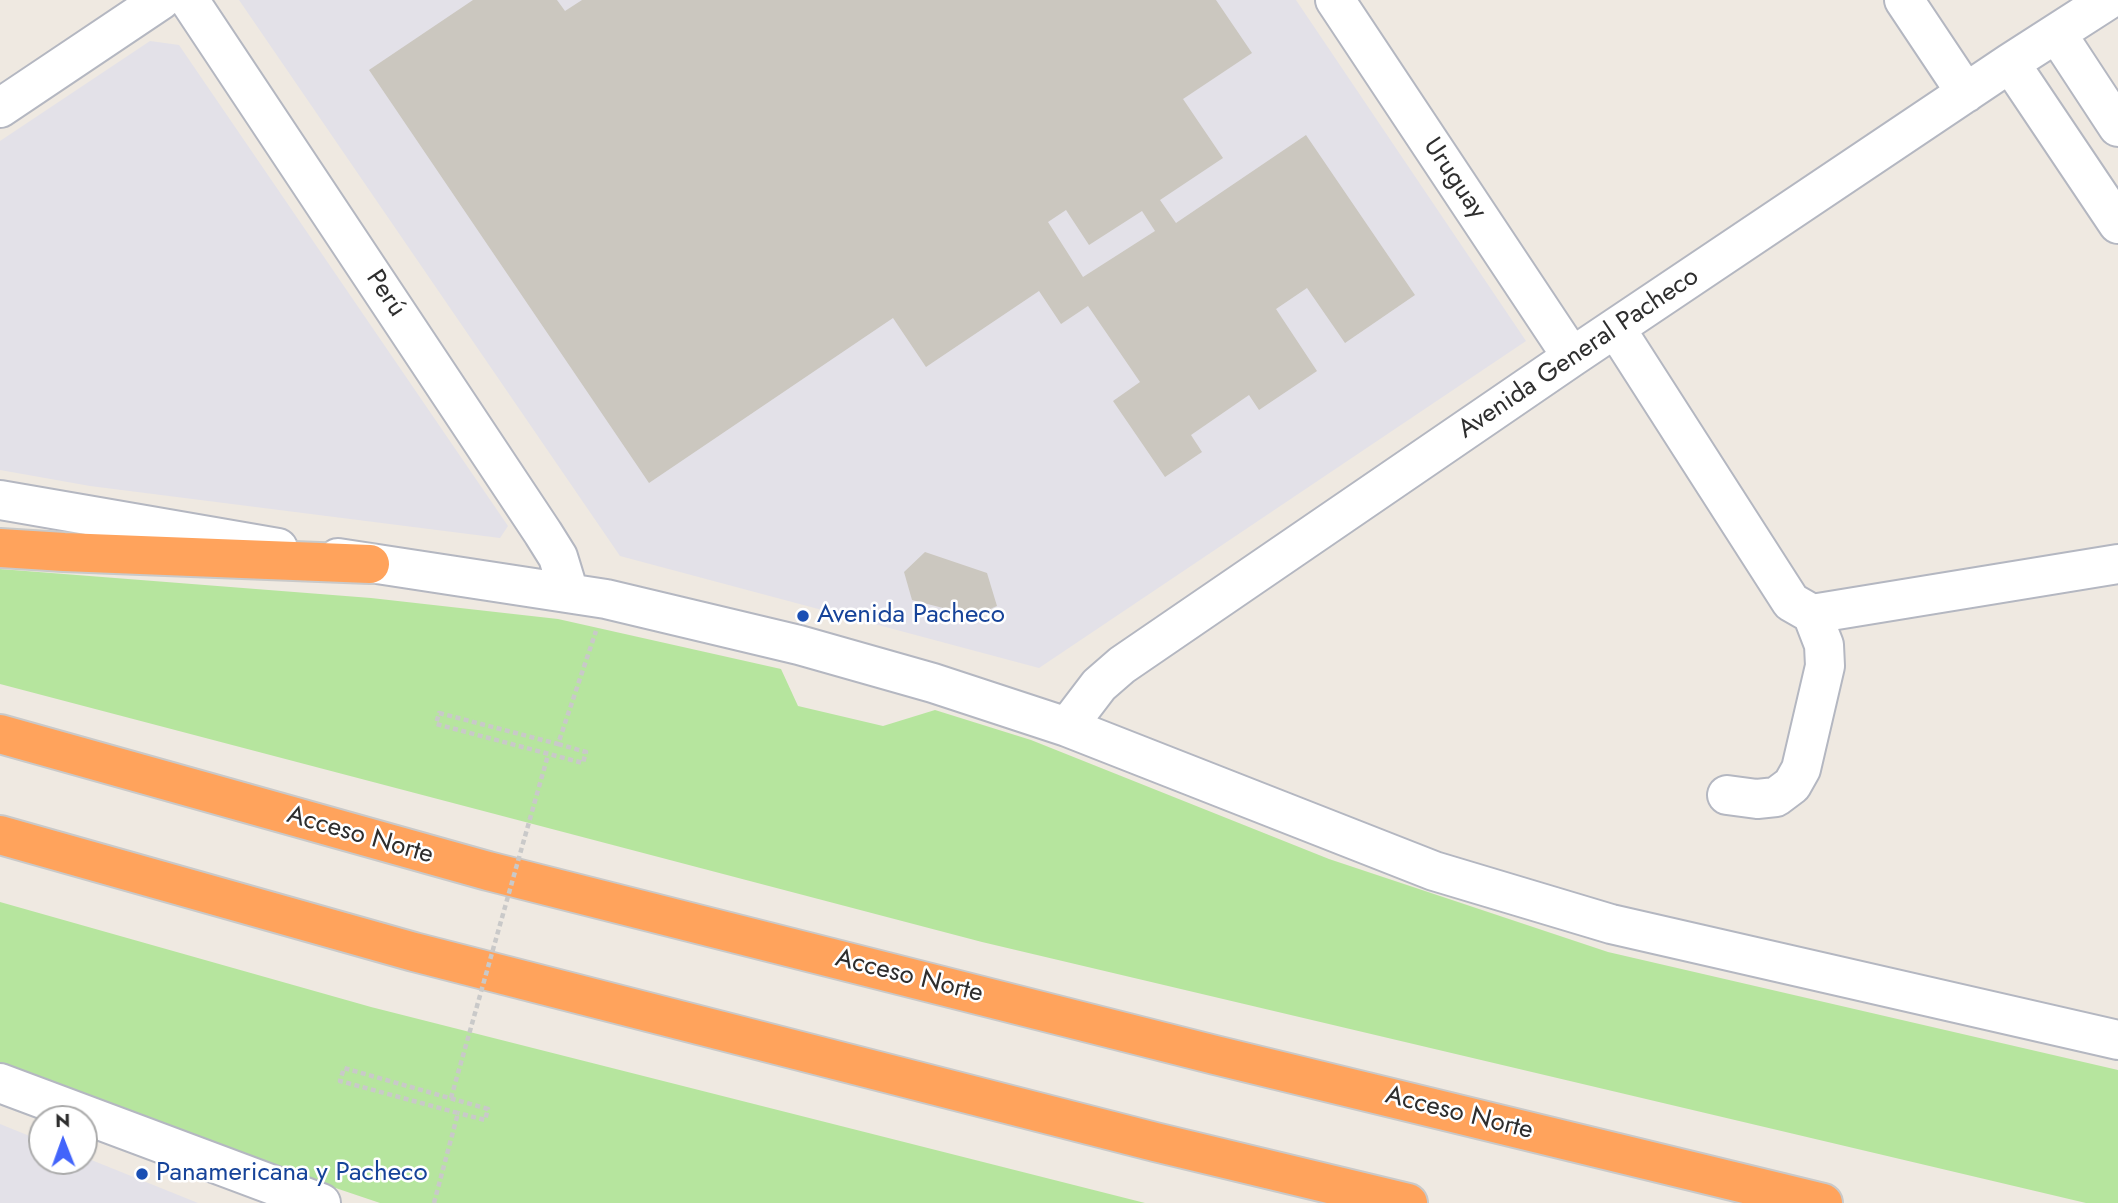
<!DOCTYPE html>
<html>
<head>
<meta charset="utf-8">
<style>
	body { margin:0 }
	#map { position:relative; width:2118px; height:1203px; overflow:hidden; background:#efe9e1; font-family:Jost,sans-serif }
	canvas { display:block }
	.north { position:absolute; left:28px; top:1105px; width:70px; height:70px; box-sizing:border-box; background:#fff; border:2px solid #ababab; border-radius:50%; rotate:359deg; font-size:19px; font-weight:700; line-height:28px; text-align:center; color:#2e2e2e }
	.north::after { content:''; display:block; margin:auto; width:24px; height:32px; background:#4264fb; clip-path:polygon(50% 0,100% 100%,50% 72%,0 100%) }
</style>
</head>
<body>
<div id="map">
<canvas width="2118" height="1203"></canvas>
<div class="north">N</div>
</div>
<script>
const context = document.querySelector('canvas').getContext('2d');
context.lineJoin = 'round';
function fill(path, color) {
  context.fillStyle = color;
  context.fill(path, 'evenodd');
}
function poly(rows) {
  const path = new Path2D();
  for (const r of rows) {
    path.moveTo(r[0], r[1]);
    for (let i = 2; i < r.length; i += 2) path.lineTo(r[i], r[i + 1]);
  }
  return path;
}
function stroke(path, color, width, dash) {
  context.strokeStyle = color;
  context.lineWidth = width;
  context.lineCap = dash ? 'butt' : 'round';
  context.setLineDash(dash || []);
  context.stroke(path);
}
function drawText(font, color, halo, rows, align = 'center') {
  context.font = font + ' Jost,sans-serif';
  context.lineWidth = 5;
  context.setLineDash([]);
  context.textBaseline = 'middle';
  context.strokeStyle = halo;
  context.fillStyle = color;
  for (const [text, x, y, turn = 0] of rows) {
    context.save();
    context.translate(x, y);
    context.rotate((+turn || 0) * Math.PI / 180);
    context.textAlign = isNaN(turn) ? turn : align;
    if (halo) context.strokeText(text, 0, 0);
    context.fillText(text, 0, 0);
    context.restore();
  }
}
const industrial = poly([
	[239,0,1296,0,1526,341,1039,668,620,556],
	[150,41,179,45,508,526,500,538,90,486,0,470,0,141],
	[0,1124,42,1141,42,1161,84,1161,84,1157,198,1203,0,1203]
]);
const green = poly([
	[0,569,371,598,558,619,781,669,798,706,883,726,935,710,1031,740,1329,859,1608,952,2118,1070,2118,1203,2086,1203,982,942,0,684],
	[0,902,371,1007,1145,1203,380,1203,60,1095,0,1069]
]);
const building = poly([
	[473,0,557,0,565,11,582,0,1216,0,1252,53,1183,99,1223,158,1160,200,1176,223,1306,135,1415,295,1345,343,1307,288,1276,309,1317,371,1259,410,1249,395,1191,435,1202,452,1165,477,1113,401,1140,382,1088,306,1061,324,1039,291,926,367,893,318,649,483,369,70],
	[1066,210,1089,245,1142,211,1155,231,1083,277,1048,222],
	[925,552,987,573,997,606,974,616,912,600,904,572]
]);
const path = poly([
	[558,744,586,752,583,763,436,724,439,713,558,744,596,631],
	[434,1203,458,1113,340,1081,344,1068,488,1109,485,1120,458,1113]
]);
const minor = poly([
	[189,0,543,533,558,557,569,593],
	[1335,0,1572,357],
	[1904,0,1966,93],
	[2057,34,2118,127],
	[2010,63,2118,224],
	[0,108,161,0],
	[1616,329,1791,602,1812,614,2118,564],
	[0,500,278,548],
	[338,558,606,599,799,645,933,683,1067,727,1434,871,1611,924,2118,1040],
	[1067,727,1099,685,1122,665,1572,357,2010,63,2108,0],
	[1727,795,1757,799,1776,797,1792,785,1801,769,1825,666,1824,645,1812,614],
	[0,1083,321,1203]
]);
const highway = poly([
	[0,548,64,552,370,564],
	[0,734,488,871,1215,1055,1823,1203],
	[0,835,414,952,1155,1142,1408,1203]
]);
const pathBridge = poly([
	[451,1098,548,755]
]);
const markers = [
	[803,616,7,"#1a4fb4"],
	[142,1174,7,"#1a4fb4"]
];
const streetNames = [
	["Uruguay",1454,179,56],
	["Perú",385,294,56],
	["Avenida General Pacheco",1579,354,-34],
	["Acceso Norte",360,836,16],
	["Acceso Norte",909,977,14],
	["Acceso Norte",1459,1114,14]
];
const transitNames = [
	["Avenida Pacheco",817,616],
	["Panamericana y Pacheco",156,1174]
];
fill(industrial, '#e3e1e8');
fill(green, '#b6e59e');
fill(building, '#cbc7bf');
stroke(minor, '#b4b7c1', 42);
stroke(highway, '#c9c9c9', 42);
stroke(path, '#c9c9c9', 4.5, [5, 3.5]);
stroke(minor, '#fff', 38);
stroke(highway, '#ffa35c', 38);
stroke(pathBridge, '#c9c9c9', 4.5, [5, 3.5]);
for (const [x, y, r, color] of markers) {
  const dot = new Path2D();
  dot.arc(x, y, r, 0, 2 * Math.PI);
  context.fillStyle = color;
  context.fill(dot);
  stroke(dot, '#fff', 2.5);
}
drawText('26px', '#2e2e2e', '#fff', streetNames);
drawText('26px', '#164399', '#fff', transitNames, 'left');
</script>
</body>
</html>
